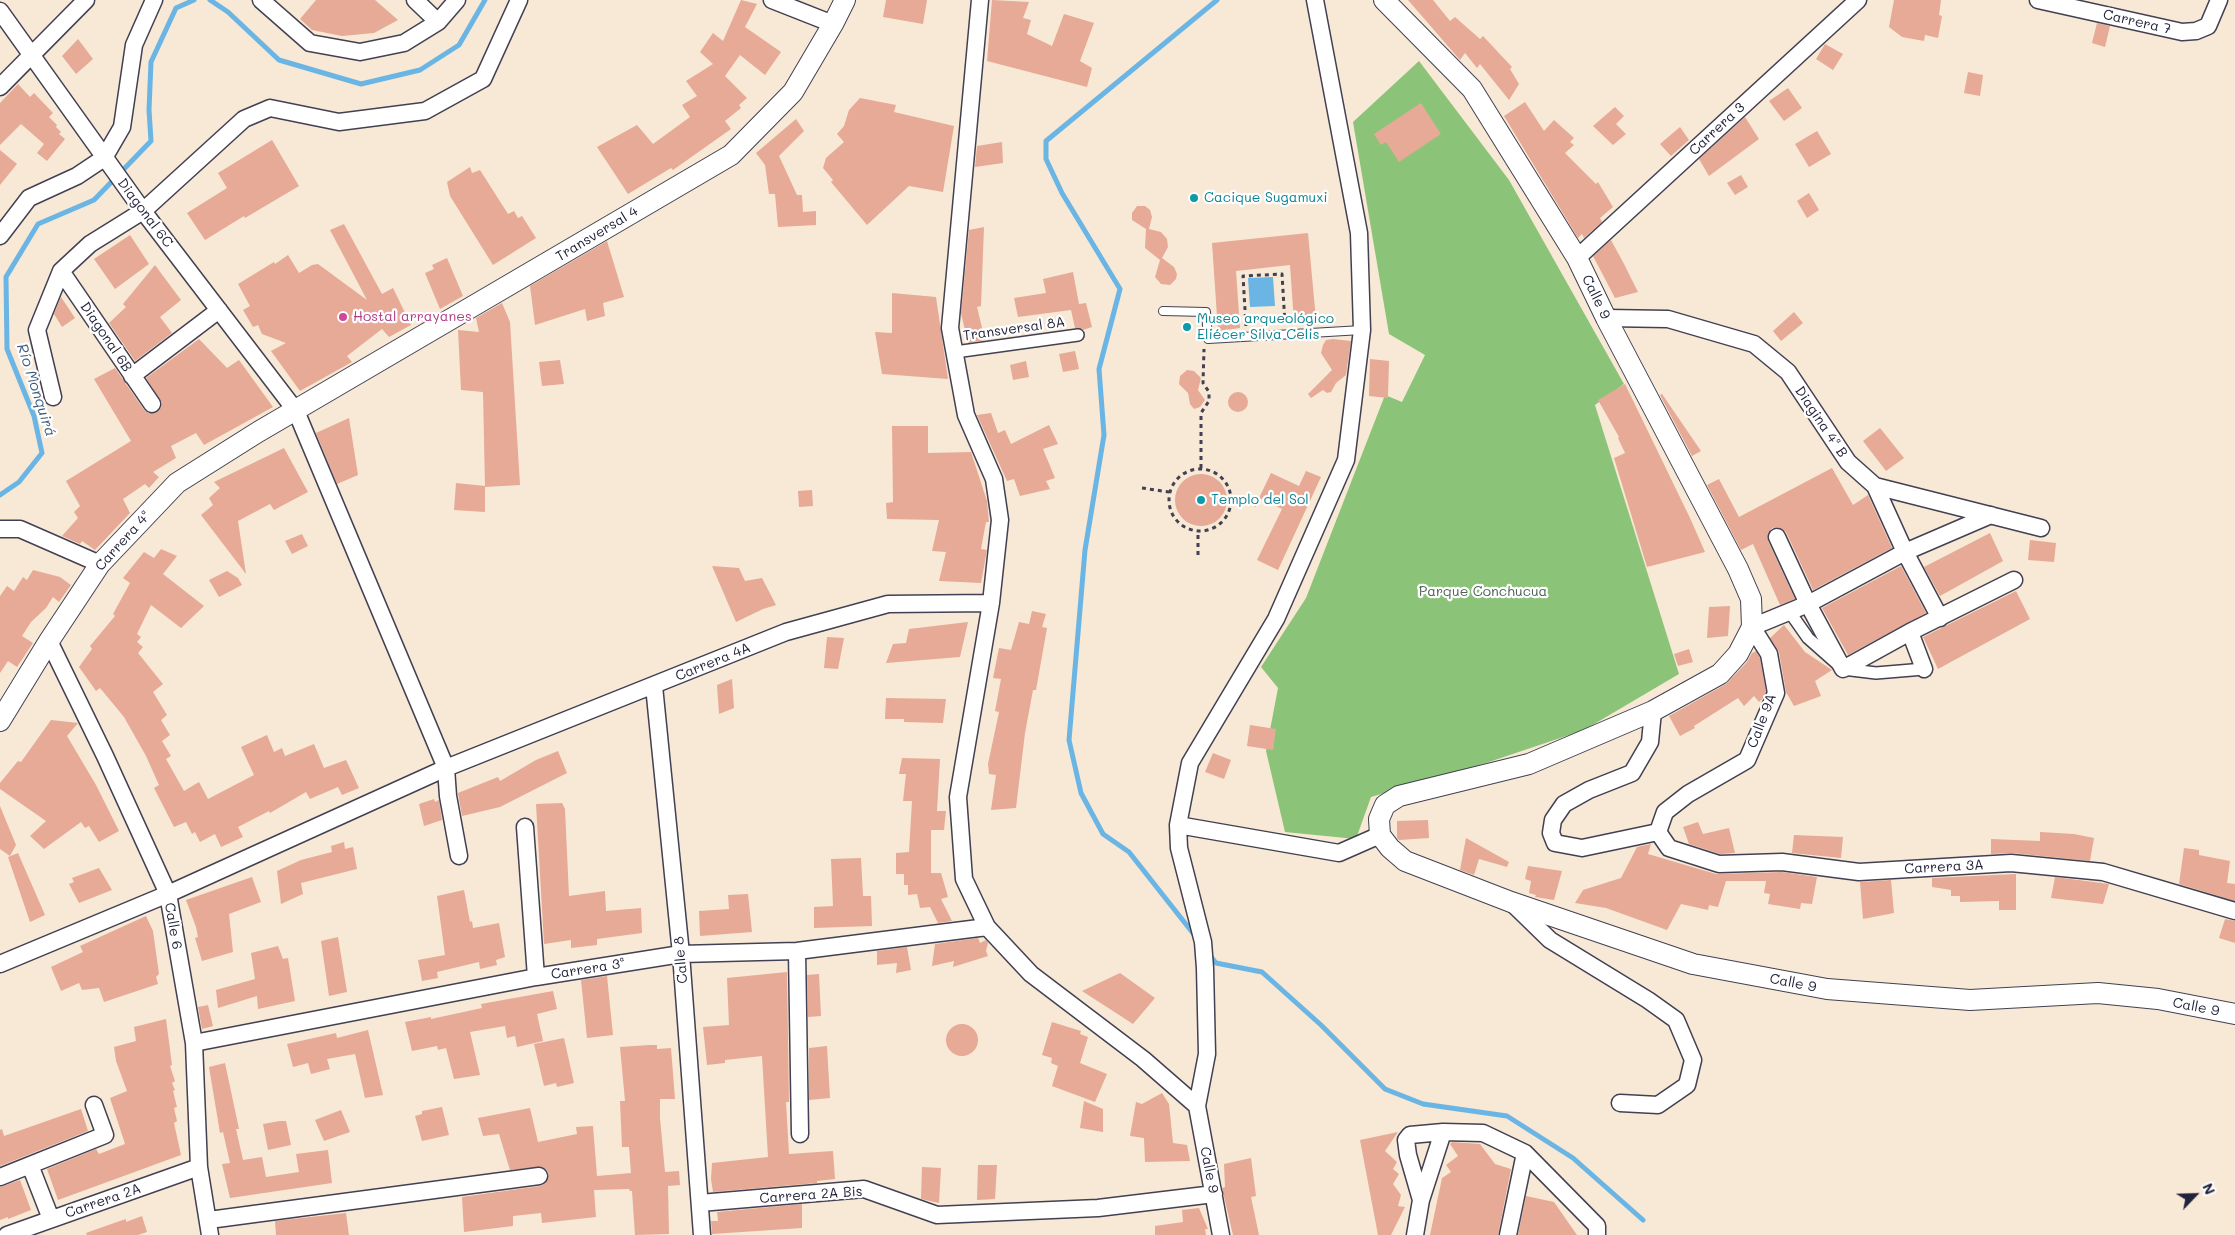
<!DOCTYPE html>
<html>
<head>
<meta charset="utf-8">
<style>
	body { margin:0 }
	#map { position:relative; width:2235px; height:1235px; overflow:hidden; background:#f7e9d5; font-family:Mali,sans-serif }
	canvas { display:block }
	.north { position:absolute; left:2170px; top:1170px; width:50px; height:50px; -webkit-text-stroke:4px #fff; paint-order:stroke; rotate:66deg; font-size:14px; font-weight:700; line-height:20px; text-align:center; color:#22223b }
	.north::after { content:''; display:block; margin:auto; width:18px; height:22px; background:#22223b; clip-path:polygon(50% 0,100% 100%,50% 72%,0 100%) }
</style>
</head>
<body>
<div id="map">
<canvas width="2235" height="1235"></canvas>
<div class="north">N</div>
</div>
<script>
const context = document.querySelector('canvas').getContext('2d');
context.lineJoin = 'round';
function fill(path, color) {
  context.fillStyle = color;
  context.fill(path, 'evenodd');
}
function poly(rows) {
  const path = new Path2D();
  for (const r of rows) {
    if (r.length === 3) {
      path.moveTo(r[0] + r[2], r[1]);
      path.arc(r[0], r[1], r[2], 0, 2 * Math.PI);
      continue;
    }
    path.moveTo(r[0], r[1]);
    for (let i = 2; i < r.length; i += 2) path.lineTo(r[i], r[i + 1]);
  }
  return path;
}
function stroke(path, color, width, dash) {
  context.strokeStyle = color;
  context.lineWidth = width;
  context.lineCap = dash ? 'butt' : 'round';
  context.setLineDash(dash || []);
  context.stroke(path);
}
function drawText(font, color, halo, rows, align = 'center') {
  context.font = font + ' Mali,sans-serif';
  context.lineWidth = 4.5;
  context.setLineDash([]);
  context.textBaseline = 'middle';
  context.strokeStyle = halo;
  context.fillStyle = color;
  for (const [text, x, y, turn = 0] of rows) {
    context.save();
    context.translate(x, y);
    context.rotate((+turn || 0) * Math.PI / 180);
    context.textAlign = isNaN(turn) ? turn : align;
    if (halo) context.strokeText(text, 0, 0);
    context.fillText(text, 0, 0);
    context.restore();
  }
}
const green = poly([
	[1419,61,1509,180,1624,384,1595,405,1679,674,1584,730,1486,763,1371,797,1356,839,1285,832,1266,751,1278,688,1261,667,1306,598,1385,395,1402,402,1425,355,1389,334,1353,122]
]);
const water = poly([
	[1273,277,1275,306,1250,307,1248,278]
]);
const stream = poly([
	[210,0,228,12,279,60,361,84,420,70,459,45,485,0],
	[0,495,19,482,42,453,34,416,7,349,6,277,38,224,94,200,151,141,149,110,151,62,176,8,194,0],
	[1196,937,1129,852,1103,834,1081,793,1069,740,1085,550,1104,435,1099,369,1120,289,1062,193,1046,159,1046,141,1217,0],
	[1208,953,1216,963,1262,972,1321,1025,1385,1089,1423,1104,1507,1116,1573,1158,1643,1220]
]);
const building = poly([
	[316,0,375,0,398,20,374,33,342,36,312,30,300,19],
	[741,0,757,4,745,27,781,52,765,75,740,55,725,76,747,98,739,105,741,108,725,121,731,129,673,170,671,168,628,194,597,147,637,125,653,144,690,117,682,105,697,96,686,81,713,64,700,52,713,33,723,41],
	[886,0,927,0,923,24,883,17],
	[992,0,1029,2,1023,18,1031,20,1027,34,1052,46,1064,14,1094,23,1080,61,1092,68,1087,87,987,61],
	[1408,0,1433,0,1450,21,1455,17,1480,39,1483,36,1512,67,1510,69,1519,84,1509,100,1480,64,1477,68,1465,53,1460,60],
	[1894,0,1941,0,1939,15,1942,16,1938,38,1925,35,1924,41,1902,37,1889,27],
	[2097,23,2110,26,2105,47,2092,43],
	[78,39,93,59,76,74,62,56],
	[1825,44,1843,54,1833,70,1816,59],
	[1968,72,1983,75,1980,96,1964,93],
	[18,84,30,97,34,93,53,113,49,117,57,125,56,127,61,132,59,134,65,139,47,161,37,153,44,144,21,124,0,145,0,103],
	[1788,88,1802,108,1784,121,1769,101],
	[860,98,896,105,894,112,954,126,943,192,909,186,867,225,831,182,833,180,823,168,826,158,844,142,837,134,844,126,849,110],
	[1525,102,1544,131,1554,120,1574,138,1570,142,1574,145,1565,153,1596,184,1598,182,1613,207,1600,218,1602,222,1584,238,1582,234,1578,238,1504,116],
	[1421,103,1441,134,1399,162,1386,142,1381,145,1374,134],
	[1615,107,1624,116,1616,124,1626,134,1613,145,1593,126],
	[1745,117,1759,139,1709,176,1699,159],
	[796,119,804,131,779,156,797,195,802,195,803,212,816,211,816,225,778,227,775,194,769,194,765,165,756,153],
	[1680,127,1689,140,1671,156,1660,144],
	[1817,131,1831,154,1809,167,1795,144],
	[272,140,299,186,245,218,244,216,205,240,187,213,227,188,218,173],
	[1002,142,1003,163,975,167,977,146],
	[0,150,17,164,0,185],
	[470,167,472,173,480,170,508,214,514,211,518,218,522,216,536,238,493,265,450,196,447,182],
	[1741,175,1748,187,1735,195,1727,183],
	[1809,193,1819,210,1807,218,1797,201],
	[1137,206,1145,206,1150,210,1152,217,1149,229,1161,232,1167,239,1168,247,1162,258,1174,267,1177,274,1176,279,1170,285,1161,284,1155,277,1160,260,1145,248,1146,229,1132,220,1132,213],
	[344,224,382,294,393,288,411,325,389,337,382,329,347,356,352,362,300,391,271,351,286,343,262,334,258,325,253,327,243,310,250,306,238,284,274,262,275,264,288,255,299,273,312,265,318,264,367,300,330,230],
	[984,227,981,306,977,307,985,340,968,343,961,313,969,230],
	[1308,233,1316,320,1294,322,1290,265,1236,271,1240,328,1218,331,1212,243],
	[130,235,149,264,115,289,94,259],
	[1611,240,1624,264,1638,292,1615,298,1593,256],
	[607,241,624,297,603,303,605,316,587,321,585,309,535,325,530,286],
	[447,258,463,296,440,309,425,273,434,269,432,265],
	[155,265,181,300,160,317,172,333,135,361,109,323,126,307,123,304],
	[1073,272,1079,304,1086,303,1092,327,1083,330,1075,328,1071,310,1018,317,1014,298,1046,293,1043,279],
	[892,293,936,297,948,379,882,374,875,332,892,333],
	[61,297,75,318,62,327,54,314],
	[502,303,510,322,520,485,485,487,483,392,461,390,458,330,479,332,476,318],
	[1794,312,1803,323,1781,341,1773,331],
	[199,339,227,368,239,360,273,407,204,445,196,433,171,446,176,458,153,472,159,477,149,488,145,484,123,499,130,513,95,550,82,541,80,544,62,536,78,518,74,512,80,506,66,481,131,441,94,379,115,368,144,410,148,413,157,412,161,408,162,403,146,378],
	[1333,339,1351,341,1346,375,1336,383,1331,392,1327,393,1323,390,1311,398,1308,394,1332,370,1321,353,1323,345,1326,340],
	[1075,351,1079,369,1063,372,1059,354],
	[1370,359,1389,361,1388,398,1369,396],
	[560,360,564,384,542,386,539,362],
	[1026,361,1029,377,1013,380,1010,365],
	[1187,370,1194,371,1201,378,1198,390,1205,400,1200,407,1194,409,1190,404,1188,393,1179,384,1180,376],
	[1625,384,1690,518,1705,552,1647,567,1614,458,1625,453,1618,438,1619,437,1598,400],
	[1238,402,10],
	[1662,394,1701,451,1692,456,1660,395],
	[991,413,998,433,1005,430,1011,444,1049,425,1058,444,1043,449,1055,478,1046,481,1050,489,1020,496,1014,479,1007,481,977,415],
	[349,418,358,475,337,484,316,433],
	[892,426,928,426,928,453,971,452,987,501,989,522,986,522,981,549,987,550,981,583,939,581,946,552,932,551,939,520,887,519,886,503,893,502],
	[1880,428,1904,458,1886,471,1863,441],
	[284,448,308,492,274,510,270,504,238,521,246,574,201,515,213,505,209,498,220,488,214,482],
	[1832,468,1853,505,1868,495,1892,548,1813,590,1786,532,1778,527,1772,528,1769,532,1768,541,1795,599,1780,605,1753,544,1741,550,1707,485,1719,479,1739,517],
	[1306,471,1321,477,1278,570,1257,560,1282,509,1259,498,1271,473,1299,486],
	[1201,500,26],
	[456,483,485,486,485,512,454,510],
	[812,490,813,506,799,507,798,491],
	[1990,533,2003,561,1940,596,1924,567],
	[302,534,308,546,292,554,285,541],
	[2030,540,2056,543,2054,562,2028,560],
	[161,549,177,556,163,574,204,606,181,628,151,605,137,634,141,637,137,642,143,647,138,653,163,684,153,692,167,715,161,720,170,735,162,741,171,756,166,759,184,791,199,782,208,799,254,775,241,747,267,735,274,752,282,748,285,756,314,744,324,768,346,760,359,788,342,795,338,787,310,799,306,792,270,813,269,811,238,827,243,837,221,847,215,834,200,842,195,832,192,834,186,822,174,827,154,788,159,785,146,756,124,717,100,688,96,691,79,667,92,649,90,646,115,616,113,614,130,583,123,578,144,552,154,558],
	[712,566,739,568,745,581,762,578,776,605,763,609,736,622],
	[1901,566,1926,613,1848,655,1822,608],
	[33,570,60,577,71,585,59,602,53,597,46,608,31,622,22,636,33,643,17,667,8,661,0,673,0,596,7,586,14,591,23,577,27,580],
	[227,571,238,578,242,585,219,597,209,580],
	[2016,591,2030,619,1938,669,1923,637],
	[1730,606,1728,636,1707,638,1709,607],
	[1032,611,1046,614,1042,627,1047,628,1036,690,1033,690,1025,733,1016,808,991,810,996,775,989,774,988,764,999,712,995,711,1001,679,993,678,999,648,1011,650,1019,622,1029,624],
	[968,622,960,657,886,663,893,644,906,643,909,629],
	[1784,625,1805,652,1832,670,1815,681,1821,696,1794,706,1786,692,1779,652,1770,638],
	[827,637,844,638,838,669,824,668],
	[1689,649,1693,662,1678,666,1674,654],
	[1756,651,1760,658,1766,692,1763,698,1759,702,1754,696,1744,706,1738,698,1694,726,1695,728,1680,736,1669,716,1726,684,1747,662,1752,653],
	[732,679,734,708,719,714,717,685],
	[886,698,946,699,943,723,904,722,904,719,885,719],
	[51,720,78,723,67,736,96,785,119,831,99,842,89,826,85,828,81,822,44,849,30,836,46,821,0,789,0,783,18,761,21,762],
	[1250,725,1276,729,1273,750,1247,746],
	[558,751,567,773,500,807,462,816,458,793,498,777,500,781,536,760],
	[1213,753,1231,760,1224,779,1205,772],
	[902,758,940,759,937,811,946,811,945,820,944,830,931,830,931,873,941,873,948,897,941,899,952,921,938,923,930,907,920,908,917,894,908,895,908,885,904,885,904,874,896,874,896,853,909,852,912,801,903,801,906,774,899,774],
	[434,799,435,802,439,800,442,820,424,826,419,804],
	[562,803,565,809,569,896,605,891,606,911,641,908,642,933,597,939,597,945,571,948,571,940,544,944,536,804],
	[0,806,16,845,10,856,0,849],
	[1428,820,1429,838,1399,840,1397,838,1397,821],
	[1698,822,1703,834,1729,828,1735,853,1720,854,1689,844,1683,827],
	[2040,832,2074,834,2094,838,2090,861,2012,853,1991,854,1991,839,2040,841],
	[1794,835,1843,837,1841,858,1792,853],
	[1466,838,1509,862,1507,867,1479,859,1474,875,1460,870],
	[344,842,345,849,353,847,357,869,301,883,303,894,281,904,277,871,301,860,332,852,331,846],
	[1651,844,1648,854,1716,874,1782,872,1817,877,1812,904,1801,903,1800,909,1768,904,1770,894,1764,893,1766,881,1726,881,1718,907,1709,905,1708,910,1681,904,1667,930,1606,908,1575,903,1583,890,1621,878,1637,847],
	[2184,848,2199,850,2199,855,2230,861,2227,883,2235,884,2235,901,2179,884],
	[18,853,45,915,30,922,8,857],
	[861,858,863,896,871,896,872,926,814,928,814,907,833,906,831,859],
	[1528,866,1562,871,1554,900,1535,897,1536,895,1529,893,1531,881,1525,879],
	[99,868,112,890,79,903,69,884,74,882,72,878],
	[2016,874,2016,910,1999,910,1999,901,1960,902,1960,896,1951,896,1951,890,1932,887,1932,878],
	[252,877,261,902,229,914,233,952,202,961,195,938,198,937,196,927,186,900],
	[2055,877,2109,884,2103,904,2051,898],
	[1891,880,1894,913,1863,919,1860,882],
	[464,890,470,922,472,921,473,928,499,923,505,957,496,960,497,965,480,969,479,962,437,972,438,978,422,981,418,960,445,955,437,896],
	[748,894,752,932,700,936,699,911,729,909,728,895],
	[146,916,153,931,159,974,156,977,158,984,104,1002,99,988,82,990,79,983,61,991,51,967,83,952,80,946],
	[2225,919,2235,921,2235,943,2219,938],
	[338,937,347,992,329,996,321,941],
	[978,938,980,943,986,940,988,943,986,951,988,956,953,967,954,961,932,966,935,944],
	[278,946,283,959,288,958,295,1001,258,1009,257,996,218,1008,216,990,255,979,251,953],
	[907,947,911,970,896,973,897,963,877,965,877,951],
	[787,972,789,1102,786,1102,789,1154,833,1151,835,1179,817,1181,817,1183,713,1192,711,1179,712,1163,768,1157,764,1090,762,1056,725,1060,725,1063,707,1065,703,1027,729,1025,727,978],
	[1120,973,1155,998,1133,1024,1082,991],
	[819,974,821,1016,808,1017,807,975],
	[607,976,613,1035,587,1038,581,980],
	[553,991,557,1009,537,1014,543,1041,517,1047,515,1036,507,1038,505,1026,470,1032,480,1075,454,1079,446,1048,438,1050,437,1046,412,1051,405,1022,431,1017,431,1019,482,1008,481,1004],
	[208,1005,213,1026,202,1029,198,1007],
	[166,1019,172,1065,170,1066,175,1081,172,1083,175,1090,173,1091,177,1107,174,1108,177,1121,174,1123,181,1155,58,1200,47,1169,96,1149,99,1154,125,1144,110,1098,127,1091,116,1061,114,1047,136,1041,134,1027],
	[1052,1022,1081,1031,1080,1034,1088,1037,1080,1063,1107,1074,1095,1102,1052,1086,1058,1066,1051,1063,1052,1058,1042,1055],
	[962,1040,16],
	[368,1030,383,1095,365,1098,355,1054,327,1059,330,1069,311,1074,308,1063,293,1067,287,1044,336,1033,337,1038],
	[564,1038,574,1083,557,1087,556,1083,544,1086,534,1044],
	[650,1045,657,1045,657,1049,671,1048,675,1099,660,1099,660,1118,665,1172,679,1171,680,1185,668,1186,669,1234,635,1235,632,1191,630,1191,629,1189,594,1190,596,1217,542,1223,541,1213,513,1216,513,1226,464,1232,462,1197,540,1186,545,1184,549,1175,547,1170,542,1167,510,1170,499,1134,483,1136,478,1118,530,1108,538,1142,577,1134,576,1127,593,1126,597,1176,631,1173,629,1147,622,1147,620,1101,625,1101,620,1047],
	[827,1046,830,1098,809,1100,809,1048],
	[225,1063,239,1129,236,1129,243,1160,262,1157,266,1177,299,1172,296,1154,328,1150,332,1183,230,1198,222,1164,230,1163,223,1132,220,1133,209,1067],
	[1162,1093,1169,1104,1173,1143,1187,1145,1190,1161,1145,1162,1144,1138,1130,1136,1136,1102,1142,1104],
	[1084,1101,1103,1109,1103,1132,1080,1128],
	[442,1107,449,1135,422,1141,415,1116,422,1114,422,1111],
	[81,1109,88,1131,0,1166,0,1130,2,1129,4,1136],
	[341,1110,350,1132,324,1141,315,1120],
	[280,1121,286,1121,291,1145,268,1150,263,1124],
	[1398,1132,1385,1151,1397,1162,1393,1169,1399,1174,1393,1184,1401,1195,1398,1206,1405,1207,1391,1235,1378,1235,1360,1140],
	[1452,1142,1480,1144,1495,1164,1511,1169,1498,1235,1430,1235,1442,1178,1451,1172,1446,1165,1458,1156,1450,1144],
	[1251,1158,1256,1196,1251,1197,1259,1235,1233,1235,1222,1188,1225,1187,1224,1164],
	[978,1165,997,1165,995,1199,977,1200],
	[922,1167,941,1168,939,1203,921,1199],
	[20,1180,31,1210,8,1219,8,1217,0,1220,0,1187],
	[1526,1196,1554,1202,1577,1235,1518,1235],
	[802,1204,802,1228,712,1234,711,1221,718,1221,717,1212],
	[1199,1208,1208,1229,1205,1229,1206,1235,1155,1235,1155,1226,1183,1222,1182,1210],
	[346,1213,349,1235,276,1235,275,1221],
	[142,1216,147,1232,138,1235,87,1235,86,1233,117,1222,126,1219,126,1222]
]);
const path = poly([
	[1246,326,1243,276,1282,274,1285,324],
	[1201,468,1201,413,1209,401,1209,392,1203,383,1204,349],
	[1200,500,31],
	[1142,488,1169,492],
	[1231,501,1256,505],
	[1198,555,1198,531]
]);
const service = poly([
	[1163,311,1206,312,1208,339,1362,330]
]);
const pedestrian = poly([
	[955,352,1078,335],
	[1789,611,1808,638,1843,669,1876,673,1924,669]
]);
const minor = poly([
	[261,0,310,43,360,52,404,43,438,22,457,0],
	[415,0,438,22],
	[772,0,833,24],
	[980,0,950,328,966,415,994,479,1000,520,991,603,958,797,964,879,987,927,1031,974,1143,1059,1197,1106],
	[2038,0,2182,32,2196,31,2208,26,2219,0],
	[0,11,143,211,296,411,446,768,448,796,459,856],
	[0,87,86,0],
	[0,236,29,198,77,176,104,158,122,127,134,45,154,0],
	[1577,258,1858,0],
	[61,271,152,404],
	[1606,318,1668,319,1754,344,1788,372,1848,462,1875,486,2041,528],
	[132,376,219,310],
	[53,397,37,330,61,271,90,244,143,211,244,119,270,108,339,122,425,111,483,79,519,0],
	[1875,486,1905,552,1940,618],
	[0,529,20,529,100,564],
	[1777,537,1808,604,1843,669,1910,632,2014,580],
	[1910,632,1924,669],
	[49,641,105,756,168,894,194,1043,199,1167,210,1235],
	[654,686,681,954,702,1235],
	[1653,711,1650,742,1632,773,1589,790,1564,804,1553,820,1551,833,1555,843,1582,848,1658,832],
	[1178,825,1339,853,1380,835],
	[525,827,536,977],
	[1658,832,1669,848,1719,864,1782,862,1859,872,2011,863,2103,872,2235,911],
	[1658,832,1665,812,1688,794,1747,760,1776,693,1769,654,1752,627,1808,604,1905,552,1991,515],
	[1512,903,1550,940,1648,1000,1676,1020,1693,1060,1687,1085,1658,1105,1620,1103],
	[797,951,800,1134],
	[0,964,168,894,446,768,786,632,888,604,991,603],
	[194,1043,536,977,681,954,797,951,987,927],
	[30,1165,51,1219],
	[0,1177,105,1135,94,1105],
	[1421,1200,1408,1155,1406,1140,1410,1135,1443,1132,1483,1133,1525,1153,1597,1226,1597,1235],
	[700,1203,864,1189,937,1215,1098,1208,1214,1194],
	[209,1220,539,1176],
	[7,1235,199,1167],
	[1221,1235,1197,1106,1207,1054,1205,968,1203,942,1179,848,1178,825,1190,763,1276,619,1346,460,1362,330,1359,233,1315,0],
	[1415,1235,1421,1200,1443,1132],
	[1508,1235,1525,1153]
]);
const tertiary = poly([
	[1384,0,1472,89,1577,258,1606,318,1738,569,1751,599,1752,627,1738,654,1720,674,1653,711,1529,764,1399,796,1385,805,1379,819,1380,835,1390,848,1405,861,1511,902,1693,964,1827,989,1970,1000,2098,993,2158,999,2235,1014],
	[0,721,49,641,100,564,177,483,258,432,731,155,793,92,833,24,845,0]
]);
const markers = [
	[1194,198,5,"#0f9aa8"],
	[343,317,5,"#d1479c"],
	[1187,327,5,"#0f9aa8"],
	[1201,500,5,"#0f9aa8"]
];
const streetNames = [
	["Carrera 7",2137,22,13],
	["Carrera 3",1717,129,-43],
	["Diagonal 6C",145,213,53],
	["Transversal 4",597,234,-31],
	["Calle 9",1596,297,64],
	["Transversal 8A",1014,329,-8],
	["Diagonal 6B",106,337,56],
	["Diagina 4ª B",1821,422,56],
	["Carrera 4ª",123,541,-48],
	["Carrera 4A",713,662,-22],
	["Calle 9A",1762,721,-69],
	["Carrera 3A",1944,867,-3],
	["Calle 6",173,926,80],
	["Calle 8",681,960,-95],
	["Carrera 3ª",588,969,-9],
	["Calle 9",1793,983,11],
	["Calle 9",2196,1007,11],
	["Calle 9",1209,1170,79],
	["Carrera 2A Bis",811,1195,-4],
	["Carrera 2A",103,1201,-19]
];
const cultureNames = [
	["Cacique Sugamuxi",1204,198],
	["Museo arqueológico",1197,319],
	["Eliécer Silva Celis",1197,335],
	["Templo del Sol",1211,500]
];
const hotelNames = [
	["Hostal arrayanes",353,317]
];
const parkNames = [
	["Parque Conchucua",1483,592]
];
const waterNames = [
	["Río Monquirá",36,390,72]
];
fill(green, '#8bc478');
fill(water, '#6bb5e4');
stroke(stream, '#6bb5e4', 5);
fill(building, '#e6aa96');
stroke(service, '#424052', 10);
stroke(pedestrian, '#424052', 14);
stroke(minor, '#424052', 19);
stroke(tertiary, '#424052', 22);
stroke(path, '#424052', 3, [4, 4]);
stroke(service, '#fff', 8);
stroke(pedestrian, '#fff', 11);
stroke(minor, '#fff', 16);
stroke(tertiary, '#fff', 20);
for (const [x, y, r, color] of markers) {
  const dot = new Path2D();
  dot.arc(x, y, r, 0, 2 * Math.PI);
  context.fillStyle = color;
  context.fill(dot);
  stroke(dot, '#fff', 2);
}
drawText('14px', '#22223b', '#fff', streetNames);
drawText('14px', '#0d838f', '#fff', cultureNames, 'left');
drawText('14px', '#b23c85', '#fff', hotelNames, 'left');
drawText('14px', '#4c6353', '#fff', parkNames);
drawText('italic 15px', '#3f5d7f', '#fff', waterNames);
</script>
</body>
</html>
